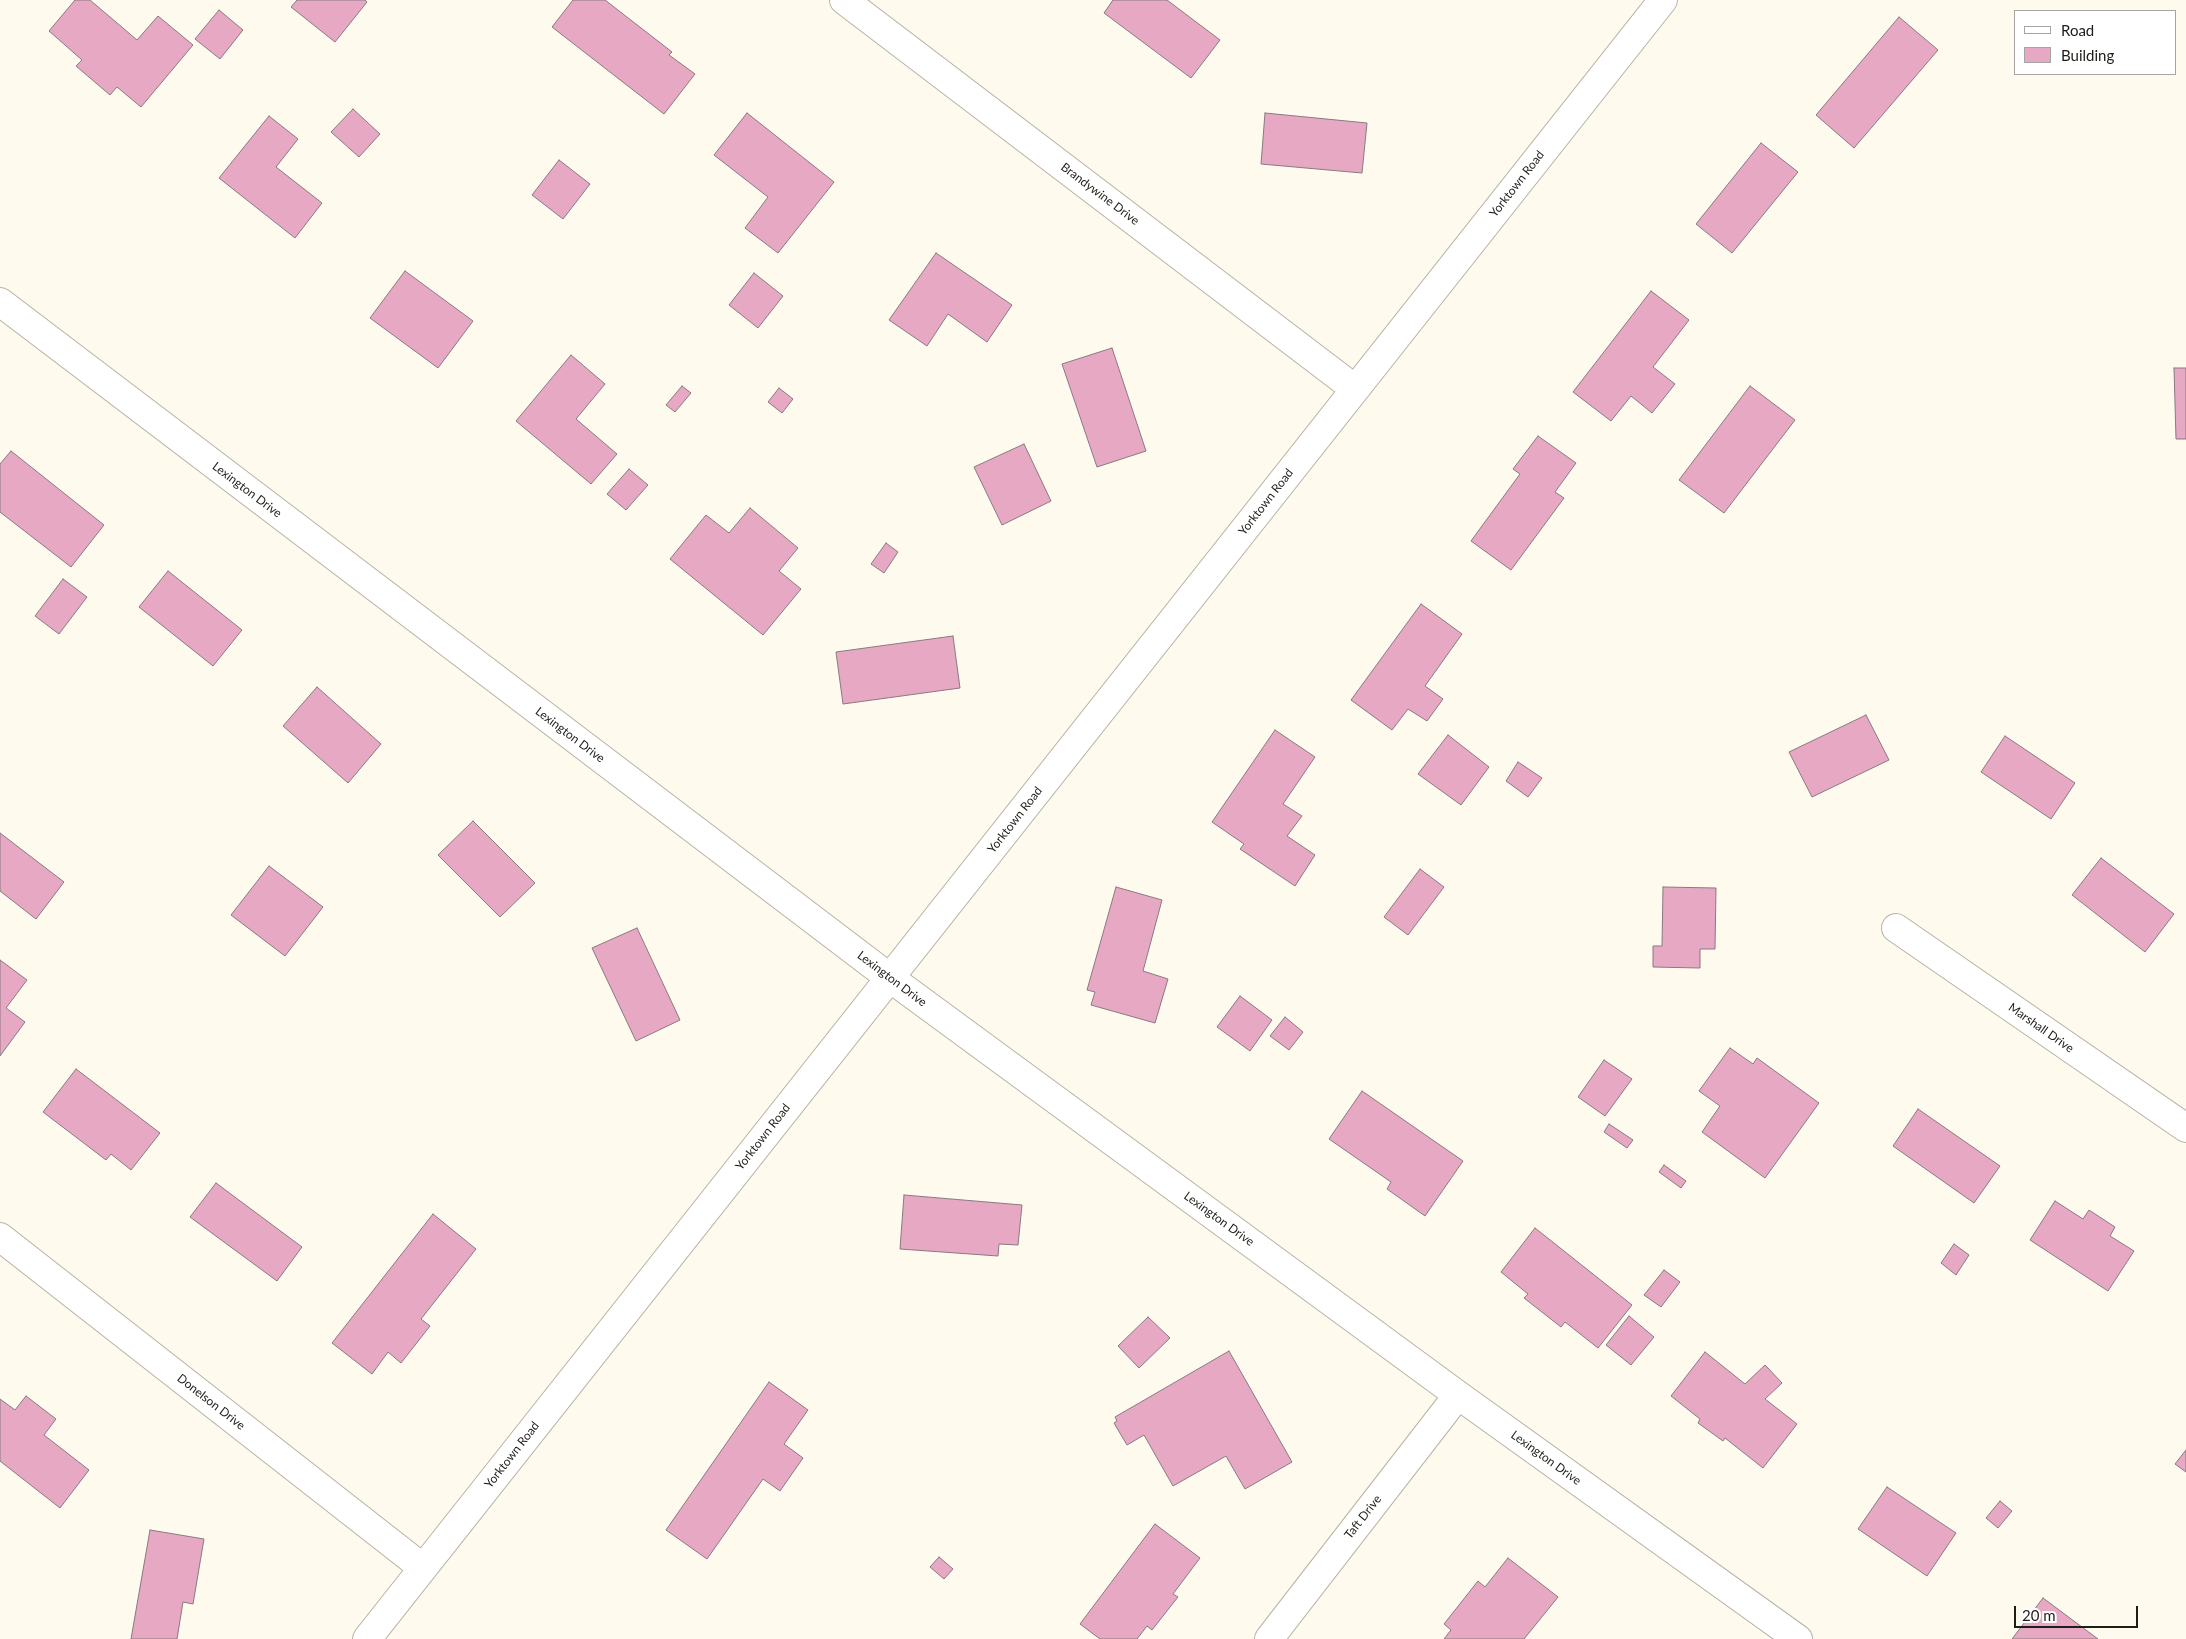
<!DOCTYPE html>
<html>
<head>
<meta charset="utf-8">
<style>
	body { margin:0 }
	#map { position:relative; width:2186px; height:1639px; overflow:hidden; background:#fefaee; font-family:Lato,sans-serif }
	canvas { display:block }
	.legend { position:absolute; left:2014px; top:10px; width:162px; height:65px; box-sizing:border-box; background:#fff; border:1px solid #a5a5a3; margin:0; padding:6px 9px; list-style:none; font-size:15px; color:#1f1d18 }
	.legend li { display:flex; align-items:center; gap:10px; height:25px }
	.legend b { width:25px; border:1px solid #a5a5a3 }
	.scale { position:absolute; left:2014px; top:1606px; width:124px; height:22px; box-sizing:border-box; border:2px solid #1f1d18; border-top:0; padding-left:6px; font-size:15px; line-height:18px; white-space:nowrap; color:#1f1d18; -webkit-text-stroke:4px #fff; paint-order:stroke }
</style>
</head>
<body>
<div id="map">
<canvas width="2186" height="1639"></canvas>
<ul class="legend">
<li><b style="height:6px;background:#fff"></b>Road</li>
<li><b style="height:14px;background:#e7a8c4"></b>Building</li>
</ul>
<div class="scale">20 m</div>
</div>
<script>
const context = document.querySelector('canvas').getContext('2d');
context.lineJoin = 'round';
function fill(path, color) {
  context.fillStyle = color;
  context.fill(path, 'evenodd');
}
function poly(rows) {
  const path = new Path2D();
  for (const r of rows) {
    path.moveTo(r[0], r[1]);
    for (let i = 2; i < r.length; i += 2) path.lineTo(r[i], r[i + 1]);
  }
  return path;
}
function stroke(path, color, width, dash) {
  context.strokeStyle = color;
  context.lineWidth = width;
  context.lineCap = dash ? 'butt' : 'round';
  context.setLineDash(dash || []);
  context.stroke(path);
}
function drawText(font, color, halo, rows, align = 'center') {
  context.font = font + ' Lato,sans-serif';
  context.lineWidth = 4;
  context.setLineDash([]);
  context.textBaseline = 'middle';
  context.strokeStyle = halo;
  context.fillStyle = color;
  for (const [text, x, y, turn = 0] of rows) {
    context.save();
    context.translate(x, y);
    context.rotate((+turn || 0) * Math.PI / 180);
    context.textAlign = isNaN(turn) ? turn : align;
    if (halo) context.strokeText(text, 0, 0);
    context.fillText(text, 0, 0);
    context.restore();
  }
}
const building = poly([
	[75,0,90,0,137,40,158,16,193,45,141,107,117,87,110,95,76,66,82,60,49,31,75,0],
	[297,0,365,0,367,2,335,42,291,7,297,0],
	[573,0,605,0,672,52,669,55,695,74,664,114,552,27,573,0],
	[1113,0,1167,0,1220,40,1191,78,1104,13,1113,0],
	[219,10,243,30,220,59,195,39,219,10],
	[1899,17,1938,50,1854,148,1816,115,1899,17],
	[353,109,380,134,359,157,331,132,353,109],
	[747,113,834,182,778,253,745,228,768,197,714,155,747,113],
	[1265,113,1367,123,1362,173,1261,164,1265,113],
	[269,116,298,139,276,167,322,203,295,238,219,178,269,116],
	[1761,143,1798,172,1732,253,1696,224,1761,143],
	[559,160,590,184,563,219,532,195,559,160],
	[936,253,1012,305,987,342,948,314,927,346,889,320,936,253],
	[405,271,473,321,438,368,370,318,405,271],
	[754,273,783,296,758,328,729,305,754,273],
	[1651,291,1689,320,1653,367,1675,384,1652,413,1631,396,1611,421,1573,392,1651,291],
	[1112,348,1146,451,1097,467,1062,364,1112,348],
	[571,355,605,384,576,419,617,454,591,484,516,421,571,355],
	[2174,368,2186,368,2186,439,2176,439,2174,368],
	[682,386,691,393,675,412,666,405,682,386],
	[1750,386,1795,420,1724,513,1679,480,1750,386],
	[779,388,793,399,782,413,768,402,779,388],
	[1538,436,1576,463,1555,492,1564,498,1511,570,1471,541,1520,474,1513,469,1538,436],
	[1024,444,1051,501,1002,525,974,467,1024,444],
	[11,451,104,525,71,567,0,512,0,464,11,451],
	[629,469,648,485,626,510,607,494,629,469],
	[750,508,798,548,779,571,801,589,763,635,670,559,706,515,729,533,750,508],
	[886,543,898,552,884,573,871,564,886,543],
	[168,571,242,630,213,666,139,607,168,571],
	[63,579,87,597,59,634,35,616,63,579],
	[1421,604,1462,634,1425,686,1443,699,1427,721,1408,709,1392,730,1351,700,1421,604],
	[953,636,960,688,843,704,836,652,953,636],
	[317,687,381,744,348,783,283,726,317,687],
	[1866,715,1889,760,1812,797,1789,752,1866,715],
	[1275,730,1315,757,1283,804,1302,816,1287,836,1315,855,1295,886,1240,849,1244,844,1212,822,1275,730],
	[1448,735,1489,767,1461,805,1418,774,1448,735],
	[2005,736,2075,783,2051,819,1981,772,2005,736],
	[1518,762,1542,778,1528,797,1506,781,1518,762],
	[473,821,535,883,500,917,438,855,473,821],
	[0,833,64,882,36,919,0,891,0,833],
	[2101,858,2174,914,2145,952,2072,895,2101,858],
	[269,866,323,907,285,956,231,915,269,866],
	[1420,869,1444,887,1408,935,1384,917,1420,869],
	[1116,887,1162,900,1143,971,1168,979,1155,1023,1091,1005,1095,992,1087,990,1116,887],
	[1663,887,1716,888,1715,949,1700,949,1700,968,1653,967,1653,946,1662,946,1663,887],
	[637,928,680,1020,636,1041,592,948,637,928],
	[0,960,27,980,6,1008,25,1022,0,1056,0,960],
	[1240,996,1272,1020,1250,1051,1217,1027,1240,996],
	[1285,1017,1303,1032,1289,1050,1270,1036,1285,1017],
	[1730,1048,1753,1064,1757,1058,1819,1103,1765,1178,1702,1132,1720,1106,1699,1091,1730,1048],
	[1604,1060,1632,1079,1605,1116,1578,1097,1604,1060],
	[76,1069,160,1133,131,1170,111,1154,106,1160,43,1112,76,1069],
	[1362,1091,1463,1161,1425,1216,1387,1189,1391,1182,1329,1139,1362,1091],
	[1918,1109,2000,1166,1974,1203,1893,1146,1918,1109],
	[1609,1124,1633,1140,1627,1148,1604,1132,1609,1124],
	[1664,1165,1686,1181,1681,1188,1659,1172,1664,1165],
	[216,1183,302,1247,277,1281,190,1217,216,1183],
	[904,1195,1022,1205,1018,1245,999,1244,998,1256,900,1249,904,1195],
	[2055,1201,2083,1219,2089,1210,2115,1227,2110,1236,2134,1251,2108,1291,2030,1240,2055,1201],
	[433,1214,476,1249,421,1319,430,1326,401,1363,388,1352,372,1374,332,1343,433,1214],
	[1535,1228,1632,1305,1598,1348,1565,1322,1561,1327,1524,1298,1528,1294,1501,1272,1535,1228],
	[1954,1244,1969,1255,1956,1275,1941,1263,1954,1244],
	[1664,1270,1680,1282,1661,1307,1644,1295,1664,1270],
	[1629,1316,1654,1337,1631,1365,1606,1345,1629,1316],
	[1148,1317,1170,1338,1139,1368,1118,1346,1148,1317],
	[1229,1351,1292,1462,1245,1489,1226,1456,1173,1486,1144,1435,1127,1445,1114,1423,1117,1421,1115,1417,1229,1351],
	[1705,1352,1745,1384,1765,1365,1782,1383,1765,1399,1797,1424,1763,1468,1725,1438,1723,1441,1698,1423,1700,1419,1671,1396,1705,1352],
	[769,1382,808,1410,784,1444,803,1458,780,1491,763,1479,707,1559,666,1530,769,1382],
	[26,1396,56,1419,44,1435,89,1470,60,1508,0,1461,0,1399,15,1410,26,1396],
	[2186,1450,2186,1472,2175,1464,2186,1450],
	[1887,1487,1956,1533,1927,1576,1858,1529,1887,1487],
	[2000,1501,2012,1511,1998,1528,1986,1518,2000,1501],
	[1155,1524,1200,1558,1173,1594,1178,1597,1152,1630,1147,1626,1137,1639,1100,1639,1080,1624,1155,1524],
	[150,1530,204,1539,193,1604,183,1602,177,1639,131,1639,150,1530],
	[939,1557,953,1569,944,1579,930,1567,939,1557],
	[1508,1558,1558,1597,1524,1639,1444,1639,1451,1630,1444,1624,1478,1581,1485,1587,1508,1558],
	[2043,1598,2098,1639,2012,1639,2043,1598]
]);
const street = poly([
	[844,0,1355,389],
	[0,302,890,978,1458,1395,1798,1639],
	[1896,928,2186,1128],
	[0,1237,423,1568],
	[367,1639,1663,0],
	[1269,1639,1458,1395]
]);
const streetNames = [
	["Yorktown Road",1517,184,-52],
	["Brandywine Drive",1100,194,37],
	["Lexington Drive",247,490,37],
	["Yorktown Road",1266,502,-52],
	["Lexington Drive",570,735,37],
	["Yorktown Road",1015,820,-52],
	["Lexington Drive",892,979,37],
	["Marshall Drive",2041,1028,35],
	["Yorktown Road",763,1137,-52],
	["Lexington Drive",1219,1219,36],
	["Donelson Drive",211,1402,38],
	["Yorktown Road",512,1455,-52],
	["Lexington Drive",1546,1458,36],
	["Taft Drive",1363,1517,-52]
];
fill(building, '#e7a8c4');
stroke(building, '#897980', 1);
stroke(street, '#b8b2a4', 30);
stroke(street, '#fff', 28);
drawText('12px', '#1f1d18', '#fff', streetNames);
</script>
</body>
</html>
